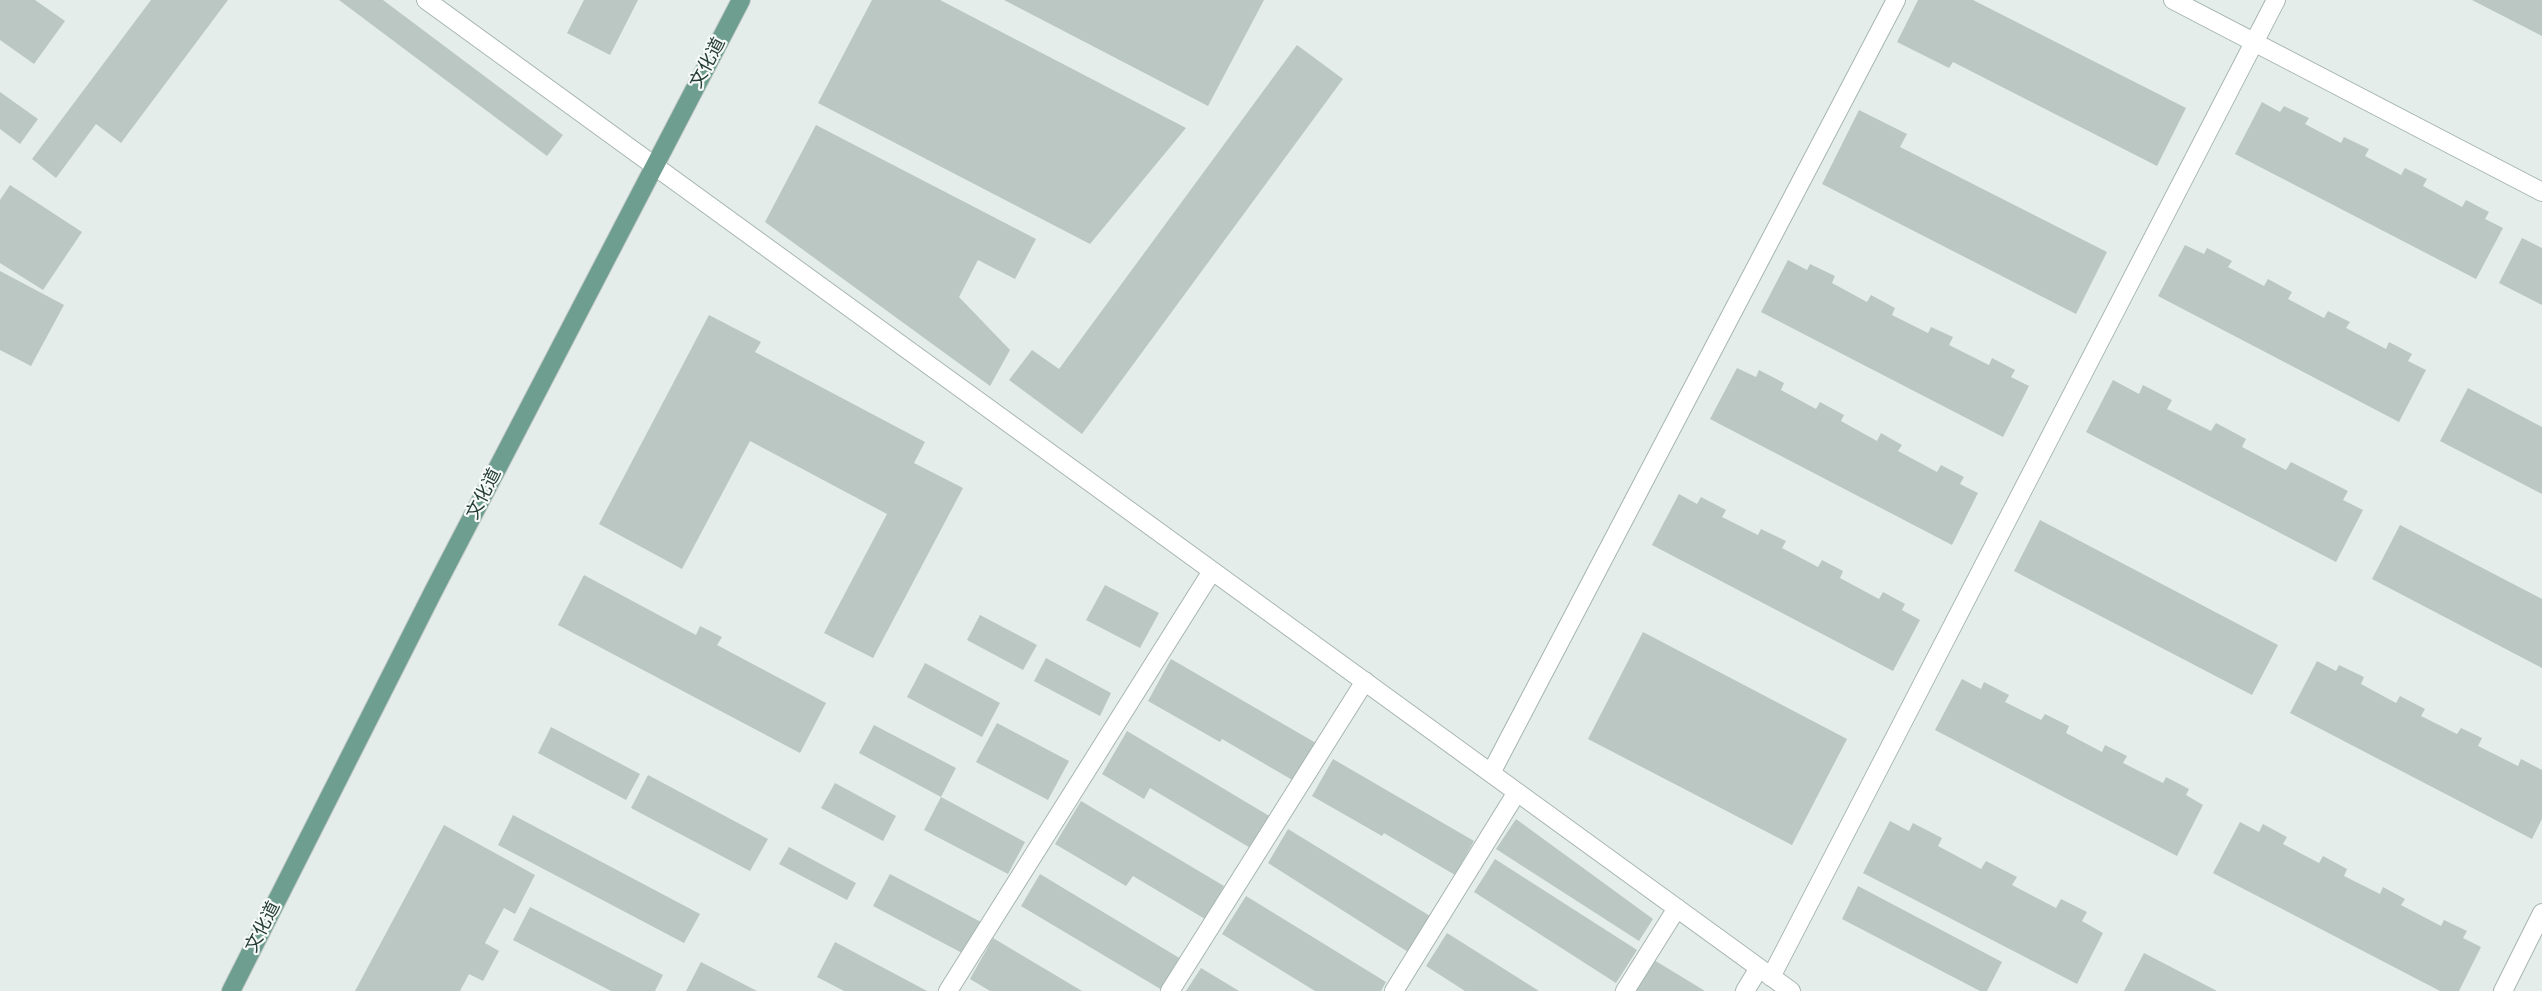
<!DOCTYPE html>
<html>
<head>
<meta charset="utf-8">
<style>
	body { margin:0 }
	canvas { display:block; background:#e4ede9 }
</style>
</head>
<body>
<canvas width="2542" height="991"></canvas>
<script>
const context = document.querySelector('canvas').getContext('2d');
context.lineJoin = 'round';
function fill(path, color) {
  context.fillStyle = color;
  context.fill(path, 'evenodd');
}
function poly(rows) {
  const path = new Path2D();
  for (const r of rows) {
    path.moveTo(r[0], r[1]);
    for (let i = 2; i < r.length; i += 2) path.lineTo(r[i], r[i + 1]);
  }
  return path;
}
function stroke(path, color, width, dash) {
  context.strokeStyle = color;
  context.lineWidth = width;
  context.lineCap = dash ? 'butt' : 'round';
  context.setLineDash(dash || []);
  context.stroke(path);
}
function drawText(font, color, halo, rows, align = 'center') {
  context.font = font + ' Karla,"Noto Sans SC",sans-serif';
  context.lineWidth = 4.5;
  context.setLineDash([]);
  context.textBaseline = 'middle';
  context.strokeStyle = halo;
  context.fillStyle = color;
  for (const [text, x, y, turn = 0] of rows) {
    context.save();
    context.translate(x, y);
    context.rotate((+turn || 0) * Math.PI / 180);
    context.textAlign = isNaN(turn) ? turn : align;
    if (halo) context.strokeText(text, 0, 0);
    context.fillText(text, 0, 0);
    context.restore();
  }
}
const building = poly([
	[0,0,35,0,65,21,34,64,0,40],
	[151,0,228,0,121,143,96,124,56,178,32,159],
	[339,0,383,0,563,135,547,156],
	[584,0,638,0,610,55,567,33],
	[872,0,940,0,1186,128,1090,244,818,103],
	[1004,0,1264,0,1208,106],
	[1918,0,1973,0,2186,108,2157,166,1953,62,1949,68,1897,42],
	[2472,0,2542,0,2542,36],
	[1297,45,1343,79,1082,434,1009,380,1032,350,1059,369],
	[0,92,38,119,20,144,0,129],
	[2262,102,2280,112,2284,106,2309,118,2305,124,2341,143,2344,137,2369,149,2365,156,2401,175,2405,168,2427,179,2423,186,2462,207,2466,200,2489,212,2485,219,2503,228,2476,279,2235,154],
	[1859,110,1907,134,1900,147,2107,252,2076,314,1822,184],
	[816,125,1036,239,1015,279,978,260,959,297,1010,350,990,386,765,222],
	[10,185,82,232,43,290,0,263,0,200],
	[2522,238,2542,248,2542,305,2499,283],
	[2185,245,2204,254,2207,248,2232,261,2228,267,2264,286,2268,279,2292,292,2288,299,2324,318,2328,311,2350,322,2346,328,2386,349,2389,342,2412,354,2408,361,2426,370,2399,422,2158,296],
	[1788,260,1807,270,1810,264,1835,276,1832,283,1867,302,1871,295,1895,308,1892,315,1928,333,1931,327,1953,337,1949,345,1989,365,1992,358,2015,370,2011,377,2029,386,2003,437,1761,312],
	[0,271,64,305,31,366,0,350],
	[709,315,761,342,755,352,925,442,914,463,963,488,873,658,824,633,887,514,750,441,682,569,599,524],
	[1737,368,1756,377,1759,370,1784,383,1781,390,1816,409,1820,402,1844,415,1841,421,1877,441,1881,433,1902,445,1898,451,1937,472,1941,465,1964,477,1960,484,1978,493,1952,545,1710,419],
	[2113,380,2139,394,2143,385,2172,400,2167,409,2211,431,2216,423,2246,439,2242,447,2286,470,2291,462,2348,491,2343,500,2363,510,2336,562,2086,432],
	[2468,388,2542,427,2542,494,2440,441],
	[1679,494,1697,504,1701,497,1726,510,1722,517,1758,535,1761,529,1786,541,1782,548,1818,567,1822,560,1843,571,1840,578,1879,599,1883,592,1905,604,1902,610,1920,620,1893,671,1652,545],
	[2040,520,2278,645,2252,695,2014,571],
	[2400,525,2542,599,2542,668,2372,579],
	[584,575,696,635,700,626,722,637,717,645,826,703,800,753,558,625],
	[1105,585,1159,613,1140,648,1086,620],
	[980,615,1037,645,1023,670,967,640],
	[1643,632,1847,739,1792,845,1588,739],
	[1046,658,1111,693,1100,716,1034,681],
	[1171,659,1316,743,1294,781,1222,739,1220,742,1148,701],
	[2317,661,2336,671,2339,665,2364,677,2361,684,2396,703,2400,696,2425,709,2421,716,2457,734,2461,728,2482,738,2478,746,2518,766,2521,759,2542,770,2542,819,2532,839,2290,713],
	[925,663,1000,703,982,737,907,697],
	[1962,679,1981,689,1984,682,2009,695,2005,702,2041,720,2045,714,2069,726,2066,733,2102,752,2105,745,2127,756,2123,763,2163,783,2166,777,2189,789,2186,795,2203,805,2177,856,1935,730],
	[997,723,1069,761,1048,800,976,762],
	[874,725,956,768,941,797,859,753],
	[551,727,640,774,626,800,538,753],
	[1127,731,1271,817,1252,849,1150,788,1144,799,1102,774],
	[1333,759,1474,841,1455,875,1384,833,1382,836,1312,796],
	[648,775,768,839,750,871,631,808],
	[835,783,896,816,883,841,821,808],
	[941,797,1025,842,1008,874,924,830],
	[1081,801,1224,886,1205,919,1133,876,1126,886,1055,844],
	[513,815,700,914,684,943,498,845],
	[1516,819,1653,919,1639,941,1496,849],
	[1890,821,1909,831,1913,823,1942,838,1938,846,1981,869,1986,861,2017,877,2012,885,2056,908,2061,899,2087,912,2082,921,2103,933,2077,984,1863,873],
	[2240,822,2259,832,2263,824,2287,837,2283,844,2319,863,2323,856,2347,869,2344,876,2380,894,2383,887,2405,899,2401,905,2441,926,2444,920,2467,931,2463,938,2481,947,2459,991,2440,991,2213,873],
	[444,825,535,875,515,914,504,908,485,943,499,951,483,981,469,974,460,991,355,991],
	[1288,829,1430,916,1408,952,1268,863],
	[789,847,856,883,847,900,779,864],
	[1495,859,1637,950,1616,983,1474,892],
	[890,874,981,922,964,954,873,906],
	[1040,874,1181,959,1162,990,1021,906],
	[1858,886,2002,962,1987,991,1980,991,1842,919],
	[1246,896,1386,982,1381,991,1315,991,1222,934],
	[530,907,663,975,655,991,611,991,513,940],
	[1447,933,1539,991,1465,991,1426,966],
	[993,938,1082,991,990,991,970,979],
	[835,942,927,991,844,991,817,977],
	[2144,953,2217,991,2124,991],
	[1654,960,1705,991,1635,991],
	[701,962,757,991,686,991],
	[1201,968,1239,991,1186,991]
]);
const minor = poly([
	[426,0,1791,991],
	[2173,0,2542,192],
	[1491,773,1896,0],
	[1771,977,2276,0],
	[948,991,1212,571],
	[1170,991,1365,681],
	[1394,991,1517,792],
	[1625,991,1677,908],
	[1745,991,1759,968],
	[2503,991,2542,913]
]);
const major = poly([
	[231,991,434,590,741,0]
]);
const streetNames = [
	["文化道",708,63,-62],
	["文化道",484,494,-63],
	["文化道",263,927,-63]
];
fill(building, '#bac7c2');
stroke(minor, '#a7b5b0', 20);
stroke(major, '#c2c9c7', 20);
stroke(minor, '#fff', 18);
stroke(major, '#6d9e90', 18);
drawText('18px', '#253d36', '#f5f9f7', streetNames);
</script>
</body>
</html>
